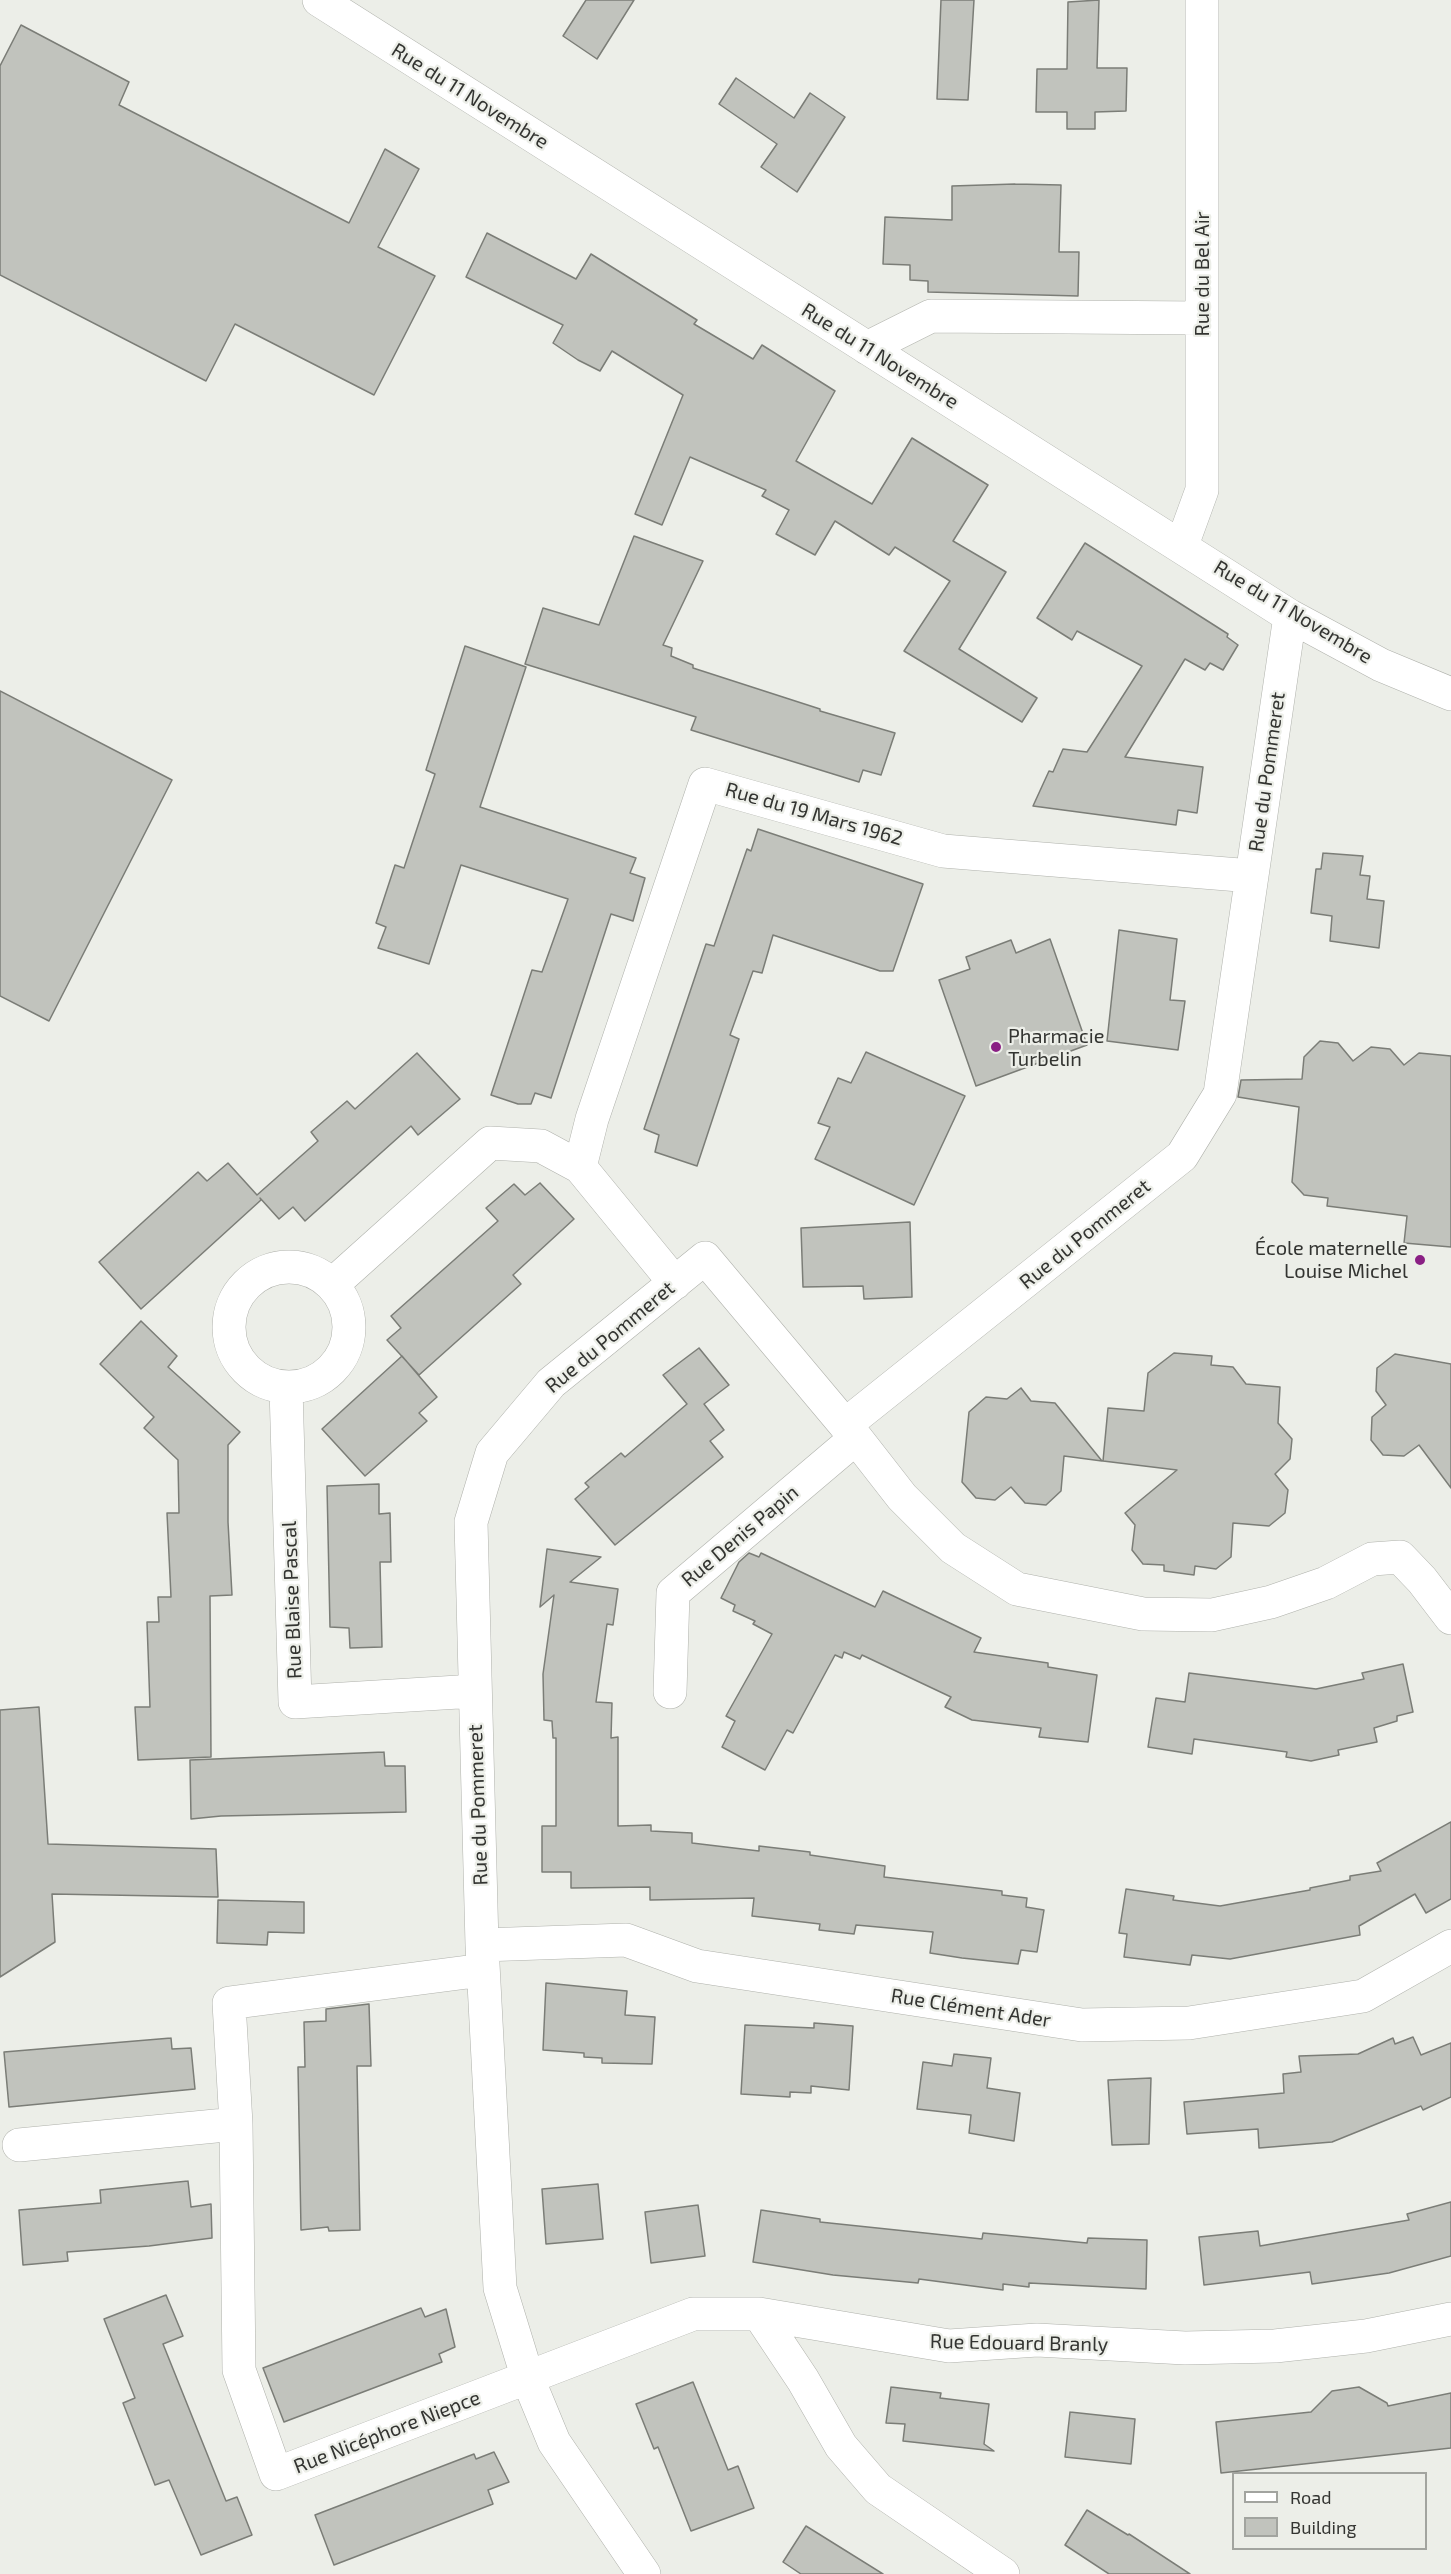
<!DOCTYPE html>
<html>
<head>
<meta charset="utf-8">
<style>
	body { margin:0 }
	#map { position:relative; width:1451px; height:2574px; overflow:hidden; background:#eceee8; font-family:"Exo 2",sans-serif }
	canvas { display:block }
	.legend { position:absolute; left:1232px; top:2472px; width:195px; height:78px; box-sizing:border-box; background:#eceee8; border:2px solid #a2a49f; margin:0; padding:8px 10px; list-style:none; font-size:18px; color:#333431 }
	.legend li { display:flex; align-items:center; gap:12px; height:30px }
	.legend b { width:30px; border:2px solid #a2a49f }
</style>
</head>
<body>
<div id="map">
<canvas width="1451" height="2574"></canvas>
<ul class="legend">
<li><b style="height:8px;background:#fff"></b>Road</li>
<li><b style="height:16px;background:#c1c3bd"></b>Building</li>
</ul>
</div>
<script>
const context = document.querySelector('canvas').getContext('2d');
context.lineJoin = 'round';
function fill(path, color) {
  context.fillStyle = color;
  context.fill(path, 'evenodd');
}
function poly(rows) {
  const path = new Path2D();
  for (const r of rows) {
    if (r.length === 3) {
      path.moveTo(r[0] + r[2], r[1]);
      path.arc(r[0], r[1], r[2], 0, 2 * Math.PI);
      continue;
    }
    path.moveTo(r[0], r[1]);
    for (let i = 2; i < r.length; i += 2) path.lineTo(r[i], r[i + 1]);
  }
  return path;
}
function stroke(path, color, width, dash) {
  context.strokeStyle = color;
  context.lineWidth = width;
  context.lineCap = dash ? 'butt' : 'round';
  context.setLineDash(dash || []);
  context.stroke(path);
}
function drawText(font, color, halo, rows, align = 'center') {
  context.font = font + ' "Exo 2",sans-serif';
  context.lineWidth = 4.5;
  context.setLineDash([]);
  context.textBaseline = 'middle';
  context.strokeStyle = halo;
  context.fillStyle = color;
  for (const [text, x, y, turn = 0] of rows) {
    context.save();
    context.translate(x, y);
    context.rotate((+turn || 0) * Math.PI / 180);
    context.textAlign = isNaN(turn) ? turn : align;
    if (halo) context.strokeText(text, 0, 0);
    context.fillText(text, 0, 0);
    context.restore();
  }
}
const building = poly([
	[586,0,634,0,597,59,563,36,586,0],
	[941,0,974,0,968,100,937,99,941,0],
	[1099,0,1097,68,1127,68,1126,111,1095,112,1095,129,1067,129,1067,112,1036,112,1037,69,1067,69,1068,2,1099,0],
	[21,25,129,82,119,105,349,223,385,149,419,169,378,247,435,276,374,395,235,324,206,381,0,275,0,66,21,25],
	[736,78,794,118,810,93,845,117,797,192,761,167,777,144,719,104,736,78],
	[1015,184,1061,185,1059,252,1079,252,1078,296,928,292,928,281,910,280,910,265,883,264,885,217,952,220,952,186,1015,184],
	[487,233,576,279,591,254,697,320,694,324,753,359,762,345,835,391,796,461,872,504,912,438,988,485,953,541,1006,572,959,649,1037,698,1022,722,904,651,950,581,895,547,889,555,835,521,815,555,776,534,789,510,762,496,766,490,690,457,662,525,635,514,683,395,612,351,600,371,578,360,553,343,563,325,466,277,487,233],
	[634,536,703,561,663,645,672,648,671,656,693,665,693,668,820,709,820,711,895,733,881,775,863,770,859,782,691,730,696,717,525,664,543,608,599,625,634,536],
	[1085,543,1228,634,1227,637,1238,645,1223,670,1210,663,1205,670,1185,659,1125,757,1203,767,1197,813,1178,810,1176,825,1033,806,1049,771,1053,772,1063,749,1087,752,1142,666,1077,631,1072,640,1037,618,1085,543],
	[465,646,526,667,480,807,636,858,630,873,645,878,633,921,611,914,551,1098,535,1093,531,1104,518,1104,491,1095,532,970,542,972,568,899,461,865,429,964,378,948,386,927,376,923,395,865,404,868,435,774,426,770,465,646],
	[0,691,172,780,49,1021,0,996,0,691],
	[758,829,923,884,893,971,880,971,773,935,762,973,753,971,730,1035,739,1039,697,1166,655,1152,659,1135,644,1129,706,944,714,946,747,849,751,851,758,829],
	[1323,853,1363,856,1360,875,1370,876,1367,899,1384,901,1379,948,1330,941,1332,916,1311,913,1316,869,1321,869,1323,853],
	[1119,930,1177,939,1170,1000,1185,1001,1178,1050,1107,1041,1119,930],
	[1050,939,1087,1045,976,1086,939,980,970,969,966,957,1011,940,1016,953,1050,939],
	[1320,1041,1338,1043,1353,1061,1371,1047,1390,1049,1404,1065,1419,1053,1451,1056,1451,1247,1404,1243,1407,1216,1327,1206,1328,1198,1304,1195,1292,1182,1299,1107,1238,1097,1241,1080,1302,1079,1304,1057,1320,1041],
	[866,1052,965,1096,914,1205,815,1159,830,1127,818,1123,838,1078,851,1083,866,1052],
	[417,1053,460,1099,418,1135,411,1126,305,1221,293,1207,279,1219,260,1198,261,1200,141,1309,99,1262,198,1172,207,1181,228,1163,257,1195,318,1141,311,1132,347,1101,355,1109,417,1053],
	[540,1183,574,1219,513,1275,521,1284,419,1375,387,1340,401,1328,391,1316,498,1221,486,1208,514,1184,525,1195,540,1183],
	[910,1222,912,1297,864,1299,863,1286,803,1287,801,1228,910,1222],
	[141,1321,177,1356,168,1367,240,1432,228,1445,228,1522,232,1595,210,1596,211,1757,138,1760,135,1707,150,1707,147,1622,159,1622,158,1597,171,1597,167,1513,179,1513,178,1460,144,1428,154,1417,100,1364,141,1321],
	[699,1348,729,1385,704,1404,724,1430,710,1441,723,1457,615,1545,575,1499,589,1487,585,1483,621,1453,625,1457,687,1404,663,1375,699,1348],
	[1174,1353,1212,1356,1211,1365,1233,1367,1246,1384,1280,1387,1278,1423,1292,1439,1290,1459,1275,1474,1288,1490,1285,1513,1269,1526,1233,1523,1231,1557,1216,1569,1195,1566,1194,1575,1164,1571,1164,1565,1143,1564,1132,1550,1135,1525,1125,1513,1177,1470,1103,1461,1108,1408,1144,1411,1148,1373,1174,1353],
	[1395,1354,1451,1364,1451,1488,1419,1445,1404,1456,1383,1455,1371,1440,1372,1417,1386,1405,1376,1391,1377,1368,1395,1354],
	[402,1356,437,1397,419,1413,427,1421,365,1476,322,1429,402,1356],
	[1021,1388,1031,1401,1055,1403,1102,1461,1064,1456,1061,1491,1046,1505,1025,1503,1011,1487,995,1500,976,1498,962,1482,969,1412,986,1397,1007,1399,1021,1388],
	[379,1484,379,1514,390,1513,391,1562,380,1562,382,1647,350,1648,349,1628,330,1627,327,1486,379,1484],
	[547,1549,601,1557,570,1582,618,1589,613,1625,607,1624,596,1702,612,1703,611,1738,618,1737,618,1826,651,1825,651,1831,692,1833,692,1843,759,1851,759,1846,810,1852,810,1855,885,1866,884,1877,1002,1891,1002,1895,1027,1898,1026,1907,1044,1910,1037,1952,1021,1950,1018,1964,962,1958,930,1953,933,1932,856,1925,854,1934,819,1930,820,1924,752,1916,754,1898,650,1900,650,1887,571,1888,571,1872,542,1872,542,1826,556,1826,556,1738,553,1738,552,1721,544,1720,543,1674,554,1595,540,1607,547,1549],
	[749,1553,759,1557,761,1553,875,1607,883,1591,981,1638,974,1652,1048,1663,1048,1667,1097,1675,1088,1742,1039,1737,1041,1728,972,1720,945,1707,951,1697,862,1655,860,1659,844,1652,842,1658,835,1655,793,1733,787,1730,765,1770,722,1747,735,1721,726,1716,772,1634,753,1624,755,1621,733,1611,735,1605,721,1598,739,1562,749,1553],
	[1403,1664,1413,1712,1397,1716,1397,1721,1374,1728,1377,1742,1338,1750,1339,1755,1311,1761,1286,1757,1287,1752,1194,1739,1192,1754,1148,1747,1156,1698,1185,1702,1189,1673,1316,1689,1364,1679,1362,1673,1403,1664],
	[39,1707,48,1844,216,1849,218,1897,52,1894,55,1942,0,1977,0,1710,39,1707],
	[384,1752,385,1766,405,1766,406,1812,221,1816,191,1819,190,1760,384,1752],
	[1451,1822,1451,1899,1426,1913,1415,1894,1359,1926,1360,1935,1230,1959,1192,1955,1190,1965,1124,1957,1127,1934,1119,1933,1126,1889,1174,1896,1173,1900,1220,1906,1310,1890,1310,1888,1350,1880,1350,1876,1381,1871,1377,1863,1451,1822],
	[218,1900,304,1902,304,1933,268,1932,267,1945,217,1943,218,1900],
	[546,1983,627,1991,625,2015,655,2017,652,2064,602,2063,602,2058,584,2057,584,2053,543,2050,546,1983],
	[369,2004,371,2066,357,2066,360,2230,329,2231,328,2227,301,2230,298,2067,305,2067,304,2022,326,2021,326,2009,369,2004],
	[814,2023,853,2026,849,2090,811,2086,811,2093,790,2092,790,2097,741,2094,745,2025,814,2028,814,2023],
	[1413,2037,1421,2055,1451,2043,1451,2097,1423,2110,1421,2106,1332,2142,1259,2148,1258,2129,1187,2134,1184,2102,1284,2093,1283,2074,1301,2072,1299,2056,1358,2054,1393,2038,1395,2044,1413,2037],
	[171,2038,172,2049,191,2048,195,2089,9,2107,4,2052,171,2038],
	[954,2054,991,2058,987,2088,1020,2093,1014,2141,969,2133,971,2115,917,2109,923,2062,952,2066,954,2054],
	[1151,2078,1149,2144,1112,2145,1108,2080,1151,2078],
	[188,2181,191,2207,211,2204,212,2238,149,2246,67,2252,68,2261,23,2265,19,2210,101,2203,100,2190,188,2181],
	[598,2184,603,2239,546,2244,542,2189,598,2184],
	[1451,2202,1451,2256,1389,2273,1312,2284,1310,2272,1204,2285,1199,2237,1258,2231,1260,2246,1409,2220,1407,2214,1451,2202],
	[698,2205,705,2256,651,2263,645,2212,698,2205],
	[761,2210,820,2219,820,2222,982,2239,983,2233,1087,2243,1088,2238,1147,2240,1146,2289,1029,2283,1029,2287,1003,2284,1003,2290,919,2279,918,2283,833,2275,753,2262,761,2210],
	[166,2295,183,2336,163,2344,226,2501,237,2497,252,2535,201,2555,169,2480,155,2485,123,2403,135,2398,104,2319,166,2295],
	[421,2308,425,2317,446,2309,455,2347,439,2354,442,2362,284,2422,263,2368,421,2308],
	[693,2382,728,2470,738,2466,754,2508,691,2531,658,2447,654,2449,636,2404,693,2382],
	[891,2387,941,2393,940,2398,989,2404,984,2444,994,2451,903,2441,905,2424,886,2423,891,2387],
	[1359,2387,1387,2403,1388,2406,1451,2393,1451,2448,1221,2473,1216,2422,1311,2412,1332,2391,1359,2387],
	[1070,2412,1135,2419,1131,2464,1065,2457,1070,2412],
	[494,2452,509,2482,488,2490,493,2504,334,2565,315,2515,474,2454,476,2459,494,2452],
	[1087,2510,1128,2535,1129,2534,1190,2574,1109,2574,1065,2545,1087,2510],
	[806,2526,883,2574,801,2574,783,2562,806,2526]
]);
const minor = poly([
	[319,0,1290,616,1381,665,1451,694],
	[867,348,931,316,1202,318],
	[1182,545,1202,490,1202,0],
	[580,1167,592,1119,705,784,943,851,1252,876],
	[289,1327,60],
	[333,1284,490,1143,541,1146,580,1167,675,1283],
	[286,1388,295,1702,475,1691],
	[845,1425,1182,1156,1220,1094,1290,616],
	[670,1692,673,1593,856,1438],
	[482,1945,626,1940,697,1966,1082,2025,1189,2023,1363,1996,1451,1946],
	[483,1970,229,2003,236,2124,239,2370,276,2474,693,2314,759,2314,949,2346,1037,2340,1185,2348,1275,2346,1366,2336,1451,2319],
	[19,2145,236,2124],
	[759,2314,803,2380,841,2446,878,2489,1003,2574],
	[644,2574,554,2442,528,2379,500,2288,482,1945,471,1522,492,1453,551,1383,705,1258,856,1438,902,1497,953,1548,1017,1589,1143,1614,1212,1615,1271,1602,1326,1583,1372,1559,1400,1557,1422,1580,1451,1618]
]);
const markers = [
	[996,1047,6,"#8a1f84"],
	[1420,1260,6,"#8a1f84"]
];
const streetNames = [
	["Rue du 11 Novembre",470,96,32],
	["Rue du Bel Air",1202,274,-90],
	["Rue du 11 Novembre",880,356,32],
	["Rue du 11 Novembre",1293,612,31],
	["Rue du Pommeret",1267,772,-82],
	["Rue du 19 Mars 1962",814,814,16],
	["Rue du Pommeret",1085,1234,-39],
	["Rue du Pommeret",610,1337,-40],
	["Rue Denis Papin",740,1536,-40],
	["Rue Blaise Pascal",292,1600,-92],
	["Rue du Pommeret",478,1805,-92],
	["Rue Clément Ader",971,2008,9],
	["Rue Edouard Branly",1019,2343,1],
	["Rue Nicéphore Niepce",387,2432,-21]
];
const poiNames = [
	["Pharmacie",1008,1036],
	["Turbelin",1008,1059],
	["École maternelle",1408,1248,"right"],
	["Louise Michel",1408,1271,"right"]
];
fill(building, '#c1c3bd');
stroke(building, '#7b7d77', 1.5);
stroke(minor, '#afb1ab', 34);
stroke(minor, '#fff', 33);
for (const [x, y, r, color] of markers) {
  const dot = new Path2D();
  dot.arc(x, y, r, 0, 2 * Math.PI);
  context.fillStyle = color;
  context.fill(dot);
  stroke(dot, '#eceee8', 2);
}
drawText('20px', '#333431', '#eceee8', streetNames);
drawText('20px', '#333431', '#eceee8', poiNames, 'left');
</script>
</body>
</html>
